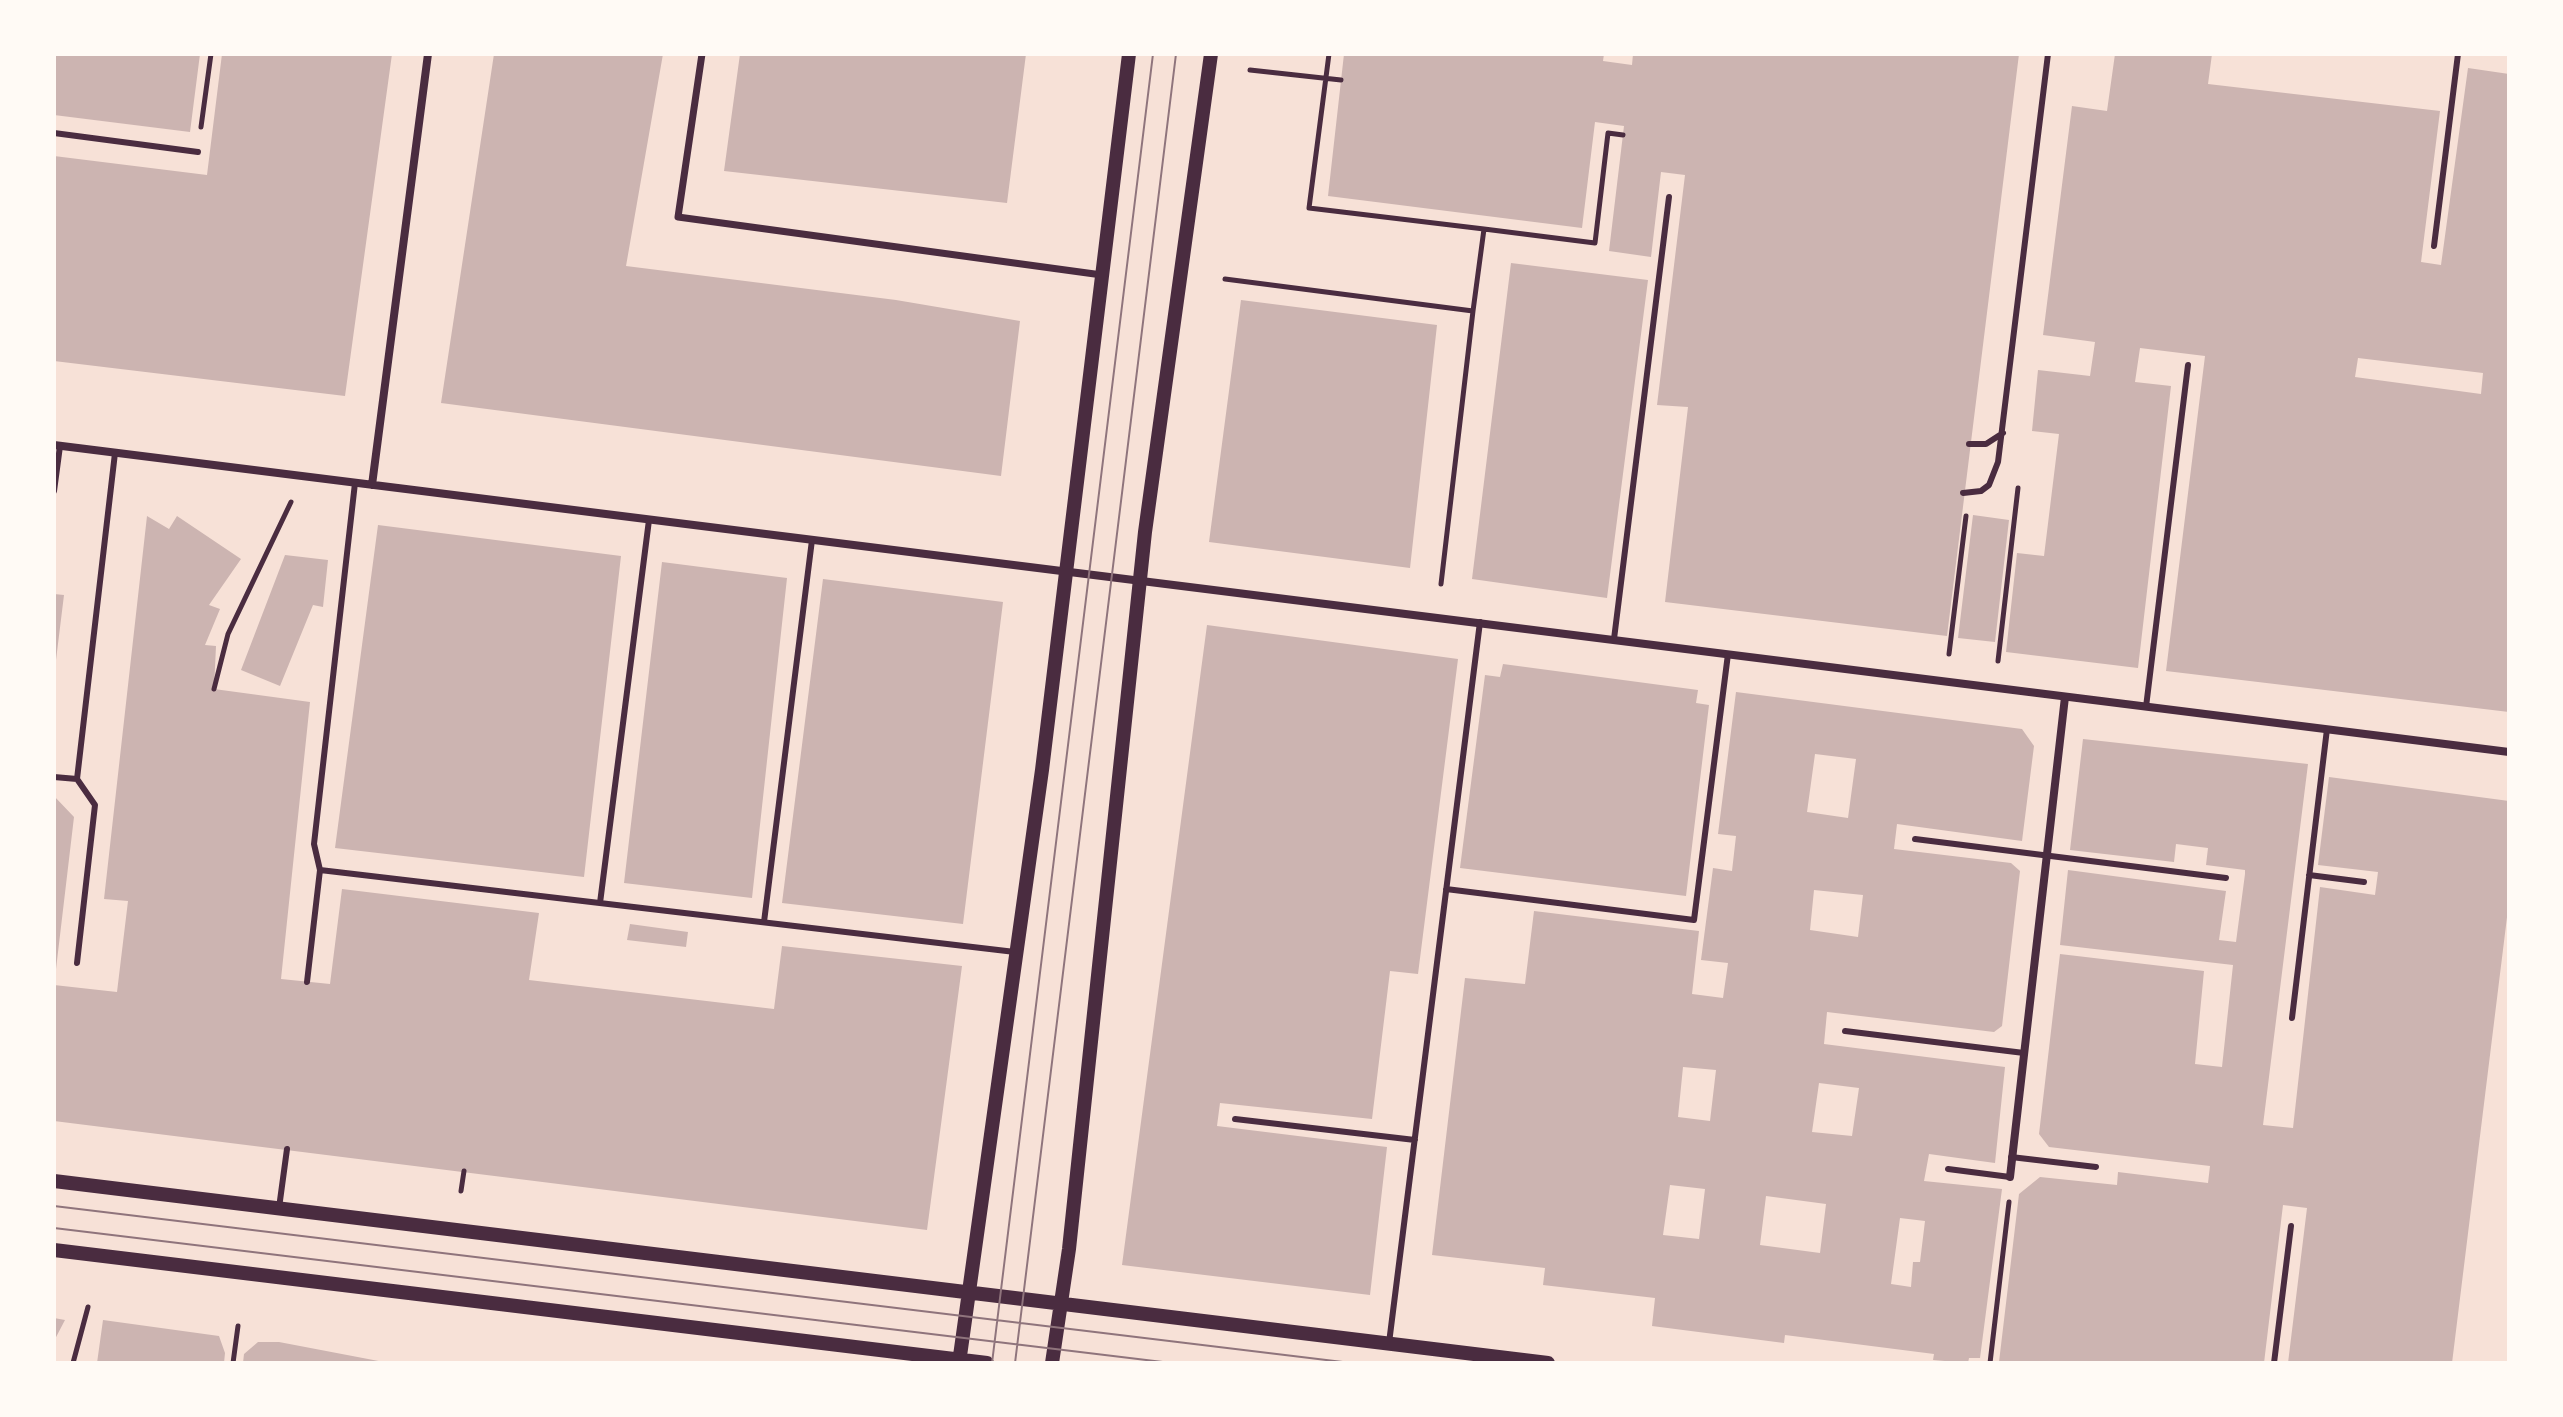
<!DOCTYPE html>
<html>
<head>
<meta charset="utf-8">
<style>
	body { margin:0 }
	#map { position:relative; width:2563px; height:1417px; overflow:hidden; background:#f7e1d7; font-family:"Alegreya Sans",sans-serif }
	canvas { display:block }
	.frame { position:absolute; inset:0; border:56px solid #fffaf5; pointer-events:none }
</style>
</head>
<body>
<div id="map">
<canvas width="2563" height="1417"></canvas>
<div class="frame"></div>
</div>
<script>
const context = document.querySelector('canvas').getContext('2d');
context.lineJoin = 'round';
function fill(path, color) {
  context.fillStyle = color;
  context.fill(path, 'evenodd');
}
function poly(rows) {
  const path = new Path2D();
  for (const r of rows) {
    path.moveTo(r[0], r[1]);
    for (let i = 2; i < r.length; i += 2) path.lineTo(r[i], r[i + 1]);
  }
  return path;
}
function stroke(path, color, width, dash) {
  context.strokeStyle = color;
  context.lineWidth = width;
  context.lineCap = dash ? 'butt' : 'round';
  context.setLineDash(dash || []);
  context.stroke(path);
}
const building = poly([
	[54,54,200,54,190,132,54,115],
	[222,54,392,54,345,396,54,361,54,156,207,175],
	[494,54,663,54,626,266,896,300,1020,321,1001,476,441,403],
	[740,54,1026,54,1007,203,724,171],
	[1344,54,1604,54,1603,61,1632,65,1633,54,2019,54,1947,636,1665,602,1688,407,1657,405,1685,175,1661,172,1651,257,1609,251,1624,126,1595,122,1582,228,1328,196],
	[2115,54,2212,54,2208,84,2440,111,2421,262,2441,265,2468,68,2509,74,2509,712,2166,671,2205,356,2140,348,2135,382,2171,386,2138,668,2006,652,2017,553,2044,556,2059,434,2032,431,2038,370,2090,376,2095,342,2043,335,2072,106,2107,111],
	[2358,358,2483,373,2481,394,2355,377],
	[1511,263,1648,280,1607,598,1472,579],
	[1241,300,1437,325,1410,568,1209,542],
	[1973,515,2009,520,1995,642,1958,638],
	[147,516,169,529,177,516,241,559,209,605,220,609,205,645,216,646,214,689,310,702,281,979,330,984,342,889,539,913,529,980,774,1009,782,946,962,966,927,1230,54,1121,54,985,117,992,128,901,104,899],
	[378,525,621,556,584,877,335,848],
	[285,555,328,560,323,607,313,605,280,686,241,670],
	[662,562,787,578,752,898,624,883],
	[823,579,1003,602,963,924,782,903],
	[54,594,64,595,56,660,54,660],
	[1207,625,1458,659,1418,974,1390,971,1372,1119,1220,1103,1217,1126,1387,1147,1370,1295,1122,1265],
	[1503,664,1698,690,1696,703,1709,705,1686,896,1460,868,1485,675,1500,677],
	[1736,692,2022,729,2034,746,2022,841,1897,824,1894,849,2011,863,2020,871,2002,1026,1994,1032,1827,1012,1824,1044,2005,1067,1995,1163,1929,1154,1924,1181,2002,1189,1980,1358,1969,1358,1968,1363,1933,1360,1934,1354,1785,1335,1784,1343,1652,1326,1655,1298,1543,1285,1545,1268,1432,1255,1465,978,1525,984,1534,911,1699,931,1692,994,1723,998,1728,963,1701,960,1713,868,1732,871,1736,836,1718,834],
	[1815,754,1856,759,1848,818,1807,812],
	[1814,890,1863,895,1858,937,1810,930],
	[1683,1067,1716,1070,1710,1121,1678,1117],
	[1819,1083,1859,1088,1852,1136,1812,1132],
	[1670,1185,1705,1189,1699,1239,1663,1235],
	[1766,1196,1826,1204,1820,1253,1760,1245],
	[1900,1218,1925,1221,1920,1262,1913,1262,1911,1287,1891,1284],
	[2083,739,2308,764,2263,1125,2293,1128,2320,887,2375,895,2378,872,2318,865,2329,777,2509,801,2509,901,2452,1363,2288,1363,2307,1208,2283,1205,2264,1363,1999,1362,2019,1194,2040,1177,2117,1185,2118,1172,2208,1183,2210,1166,2049,1147,2039,1134,2060,954,2204,971,2195,1064,2222,1067,2233,965,2060,945,2068,870,2226,891,2219,940,2236,942,2245,874,2245,870,2206,865,2208,848,2176,844,2174,862,2070,850],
	[54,796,74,817,56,969,54,969],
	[630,924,688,932,686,947,627,940],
	[54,1318,65,1320,54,1341],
	[103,1320,219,1336,225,1353,224,1363,97,1363],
	[258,1342,279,1342,389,1363,243,1363,244,1354]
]);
const path = poly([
	[1329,54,1309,208,1484,229],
	[1250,70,1341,80],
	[201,127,211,54],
	[1225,279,1473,311,1441,584],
	[1473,311,1484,229,1595,243,1608,133,1623,135],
	[1949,654,1966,516],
	[1998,661,2018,488],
	[214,689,228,634,291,502],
	[461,1191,464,1171],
	[73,1363,88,1307],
	[233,1363,238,1326],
	[1990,1363,2009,1202]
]);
const service = poly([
	[54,133,198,152],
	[2434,246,2458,54],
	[1969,444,1986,444,2003,433],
	[54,491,60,446],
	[1963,493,1981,491,1989,485,1998,462,2048,54],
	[1614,639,1669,197],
	[2146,707,2188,365],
	[54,777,77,779,95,805,77,963],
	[77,779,115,453],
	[1915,839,2226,878],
	[320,870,1015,952],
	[2309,875,2364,882],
	[1446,889,1694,920,1728,654],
	[600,903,649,520],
	[764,922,812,540],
	[307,982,320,870,314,844,355,483],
	[2292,1018,2327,729],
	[1845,1031,2024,1053],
	[1235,1119,1415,1140],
	[2011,1157,2096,1167],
	[1948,1169,2010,1177],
	[279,1208,287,1149],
	[1389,1343,1480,622],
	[2274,1363,2291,1226]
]);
const pedestrian = poly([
	[702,54,678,217,1102,275]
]);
const minor = poly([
	[54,445,2509,752],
	[372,485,428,54],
	[2010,1177,2065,697]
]);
const tertiary = poly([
	[54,1181,1548,1363],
	[54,1250,987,1363],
	[959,1363,1042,770,1129,54],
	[1052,1363,1069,1249,1145,532,1211,54]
]);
const tram = poly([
	[54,1206,1351,1363],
	[54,1228,1171,1363],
	[992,1363,1153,54],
	[1015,1363,1176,54]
]);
fill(building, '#ccb4b1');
stroke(path, '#4a2c40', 5);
stroke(service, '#4a2c40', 6);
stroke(pedestrian, '#4a2c40', 7);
stroke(minor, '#4a2c40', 8);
stroke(tertiary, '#4a2c40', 14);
stroke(tram, '#8f747c', 2);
</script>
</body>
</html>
